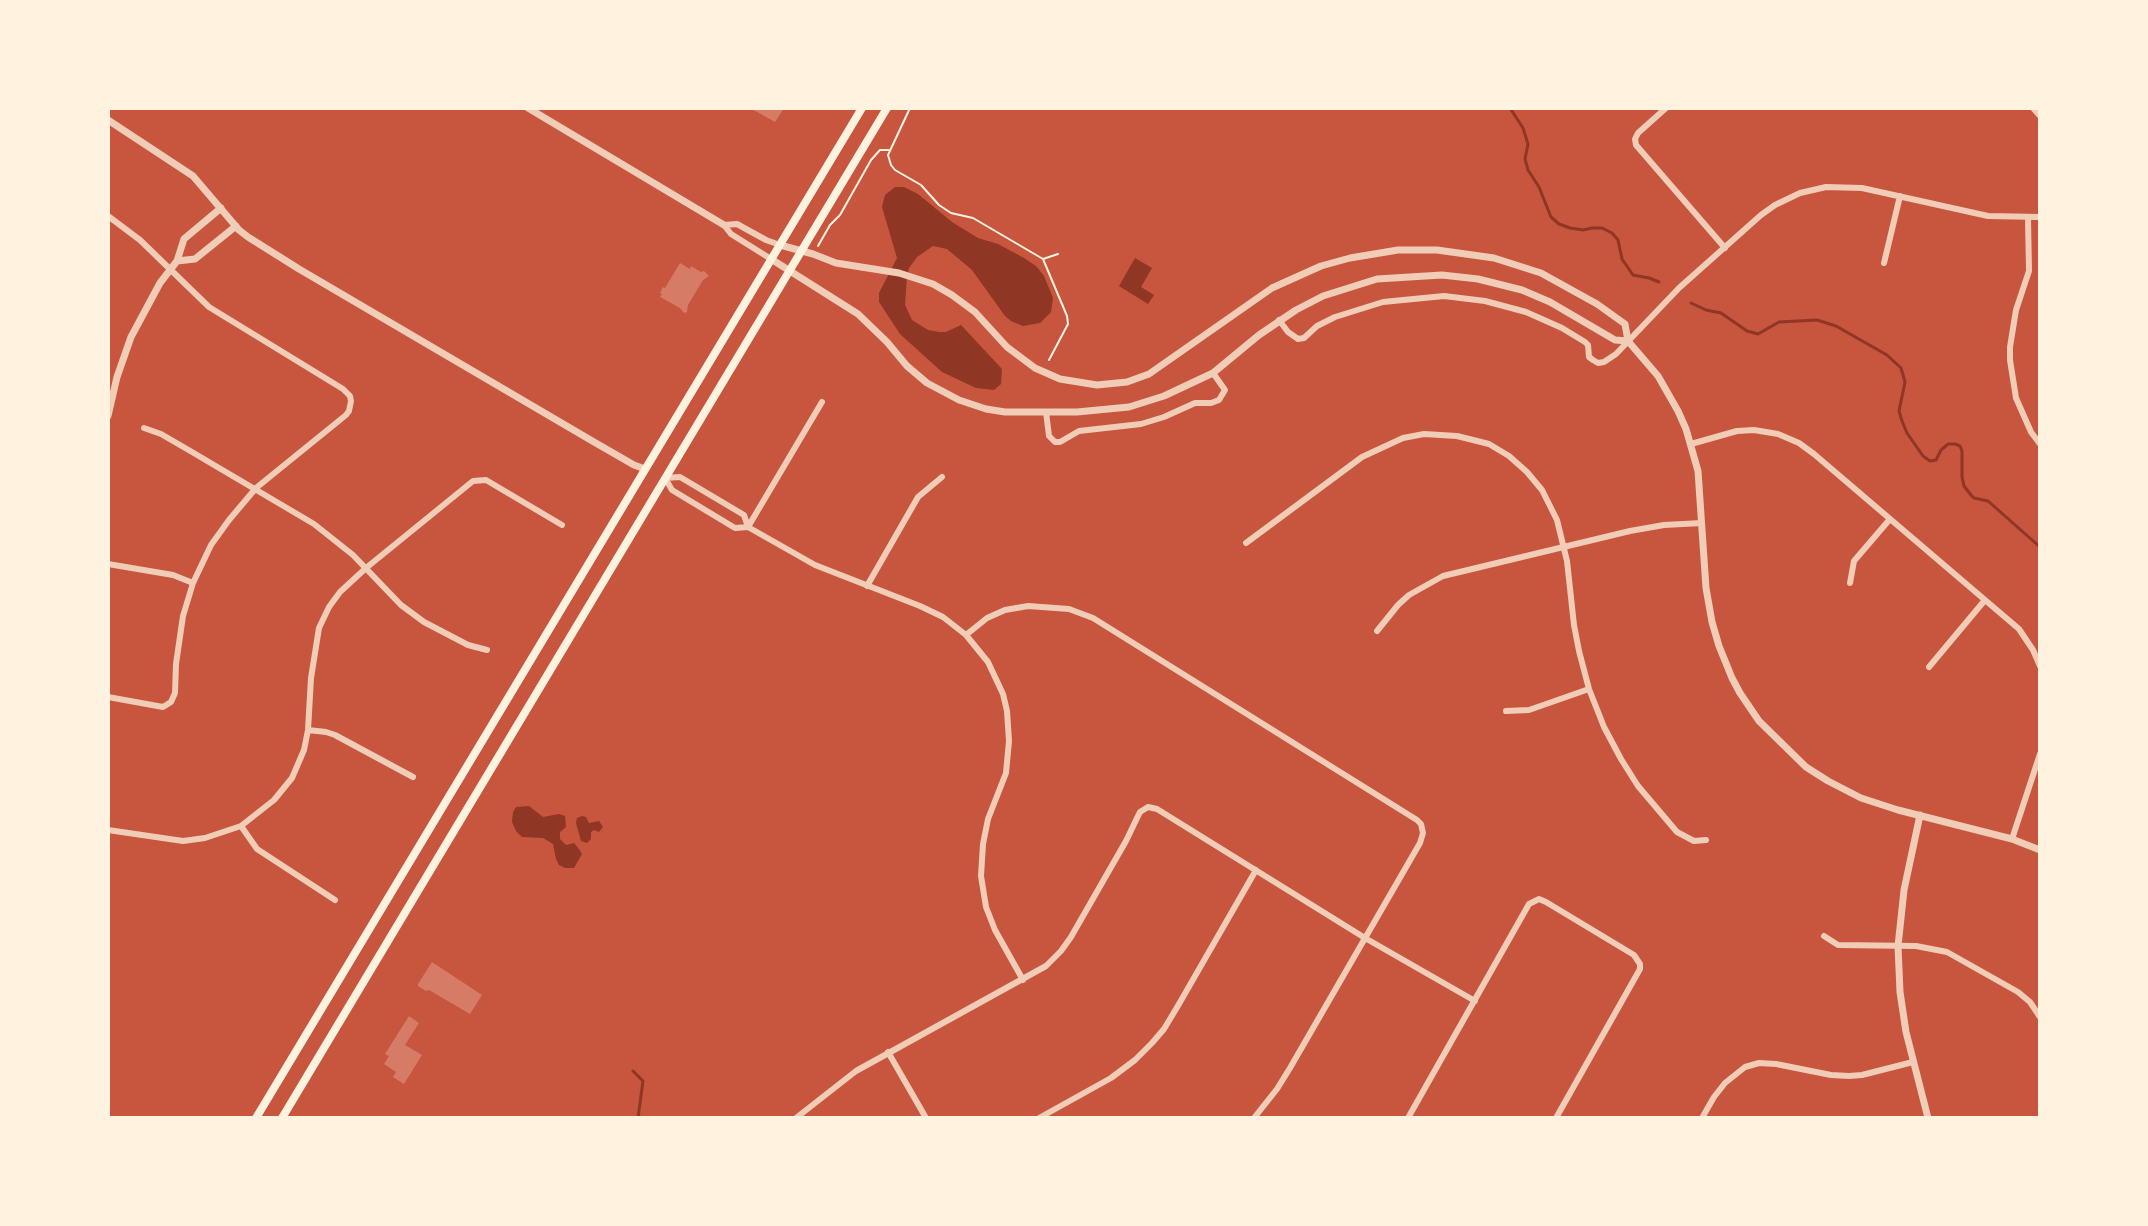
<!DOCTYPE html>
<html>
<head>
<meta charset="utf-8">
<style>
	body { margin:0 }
	#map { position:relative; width:2148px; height:1226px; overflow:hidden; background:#c8553d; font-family:Ubuntu,sans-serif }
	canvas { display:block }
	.frame { position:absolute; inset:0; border:110px solid #fff3e0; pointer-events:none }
</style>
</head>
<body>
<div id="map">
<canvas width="2148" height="1226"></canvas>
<div class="frame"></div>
</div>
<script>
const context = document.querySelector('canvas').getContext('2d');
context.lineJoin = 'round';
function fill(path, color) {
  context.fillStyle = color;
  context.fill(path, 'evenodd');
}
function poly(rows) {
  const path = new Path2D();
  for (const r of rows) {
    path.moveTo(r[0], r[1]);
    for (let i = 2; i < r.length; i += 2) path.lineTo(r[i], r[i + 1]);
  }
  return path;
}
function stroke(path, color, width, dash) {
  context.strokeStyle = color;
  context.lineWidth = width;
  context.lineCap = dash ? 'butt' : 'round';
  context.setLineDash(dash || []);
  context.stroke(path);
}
const water = poly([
	[895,187,904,187,918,194,952,222,978,238,998,244,1024,258,1036,266,1044,276,1053,298,1051,312,1040,323,1023,326,1011,321,1005,316,972,270,947,249,933,246,917,257,909,268,907,276,905,305,912,320,928,330,939,332,946,332,961,325,1002,369,1001,384,994,390,976,388,942,372,900,334,879,302,879,293,897,258,882,207,885,195],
	[1135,258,1152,268,1141,287,1154,295,1148,304,1119,286],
	[529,806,543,817,559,814,565,816,566,827,560,832,560,839,566,845,574,843,579,849,582,854,574,868,565,868,559,865,556,859,553,844,543,838,522,837,516,831,512,822,513,812,516,807],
	[582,816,586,817,589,823,599,821,603,827,599,832,594,830,591,832,591,839,587,843,581,841,576,823,577,818]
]);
const stream = poly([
	[1510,108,1523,128,1528,144,1525,159,1528,170,1539,187,1551,217,1559,224,1570,228,1583,230,1592,228,1602,228,1612,233,1618,240,1622,259,1633,275,1649,278,1659,282],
	[1691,303,1706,310,1721,313,1747,331,1758,334,1779,322,1817,320,1836,326,1887,355,1901,368,1905,382,1899,411,1902,421,1907,433,1923,456,1930,461,1936,460,1941,450,1948,444,1955,444,1960,446,1962,451,1962,477,1964,486,1971,495,1974,498,1988,501,2040,547],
	[633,1071,643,1081,638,1118]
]);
const building = poly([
	[750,108,784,108,775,122],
	[680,263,690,269,691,266,701,272,704,271,709,276,703,280,688,305,687,312,684,313,680,308,660,297,662,294,660,293,663,287,665,288],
	[432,962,482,995,470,1014,429,990,426,991,418,986,418,984],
	[409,1016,419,1023,405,1045,422,1055,404,1084,393,1077,396,1072,384,1064,389,1056,385,1054]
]);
const path = poly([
	[910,108,888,155,891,165,895,170,921,185,939,205,951,213,973,218,1043,259,1058,254],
	[818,246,830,225,840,215,871,160,880,150,889,150],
	[1043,259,1067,316,1068,324,1049,360]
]);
const minor = poly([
	[1666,108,1638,133,1635,139,1636,145,1725,248],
	[2033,108,2040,116],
	[108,216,140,240,209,307,343,389,350,396,351,401,349,411,346,415,256,488,229,520,211,545,193,583,183,616,176,664,175,693,171,702,163,707,108,697],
	[2028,218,2029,271,2016,310,2010,347,2010,360,2016,398,2031,432,2040,444],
	[724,225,737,224,766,240,780,245],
	[724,225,731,234,771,259],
	[1884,263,1900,196],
	[1279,320,1288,332,1298,339,1304,338,1317,326,1335,317,1383,302,1444,296,1485,301,1526,312,1562,328,1585,342,1588,345,1589,357,1593,360,1598,363,1604,362,1616,354,1679,288,1761,215,1775,205,1800,193,1826,187,1862,188,1988,216,2040,217],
	[1046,412,1049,436,1055,442,1060,442,1079,431,1141,424,1164,417,1195,403,1211,403,1219,400,1225,390,1213,373],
	[144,428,161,434,192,452,314,524,353,555,401,605,424,622,468,645,487,650],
	[1691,444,1737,431,1754,430,1778,434,1799,443,1814,454,2019,629,2033,650,2040,666],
	[748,527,735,528,672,490,665,478,680,477,744,515,748,527,815,565,920,606,943,617,966,635,988,662,1003,694,1007,711,1009,741,1006,773,988,819,983,844,981,876,986,907,995,930,1023,980],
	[748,527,822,402],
	[1246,543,1362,457,1403,438,1424,434,1457,436,1489,444,1509,456,1527,472,1542,490,1557,520,1567,561,1574,625,1579,651,1589,689,1604,727,1621,759,1638,786,1677,832,1694,841,1706,840],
	[108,564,173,575,193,583],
	[1850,583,1854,561,1890,519],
	[867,586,918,497,942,477],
	[1377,631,1398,605,1409,595,1443,576,1630,531,1664,525,1702,523],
	[966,635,987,618,1005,610,1028,606,1069,609,1093,618,1417,820,1421,824,1423,833,1420,843,1290,1068,1277,1089,1254,1118],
	[1929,667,1985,600],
	[1506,711,1529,710,1589,689],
	[308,730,326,732,335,735,413,777],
	[241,826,257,849,335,900],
	[108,830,183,841,205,838,241,826,274,800,292,778,304,750,308,730,311,678,319,628,329,607,340,592,366,568,473,481,486,480,562,525],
	[2012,839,2040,754],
	[1824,936,1838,945,1916,946,1947,952,2018,992,2030,1002,2040,1017],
	[888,1052,926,1118],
	[796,1118,856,1071,1046,966,1061,951,1071,937,1126,841,1138,816,1140,812,1148,807,1157,809,1365,938,1475,1001],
	[1039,1118,1111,1078,1135,1060,1152,1043,1164,1029,1179,1004,1256,870],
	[1408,1118,1529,904,1539,899,1546,902,1634,955,1640,964,1640,969,1556,1118],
	[1702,1118,1714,1097,1725,1083,1745,1067,1759,1063,1776,1064,1831,1075,1849,1076,1862,1075,1913,1062]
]);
const tertiary = poly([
	[528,108,724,225],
	[108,120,193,176,239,230,248,237,299,269,594,442,634,465,645,469],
	[780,245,813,254,836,263,899,273,933,284,952,295,975,312,1007,347,1035,368,1060,379,1097,385,1127,382,1149,374,1272,288,1321,266,1350,258,1398,250,1437,250,1494,258,1541,273,1597,304,1625,324,1628,341,1658,376,1678,411,1686,429,1698,471,1706,588,1712,622,1719,646,1732,678,1740,693,1759,721,1806,767,1828,781,1861,798,1898,810,2012,839,2040,850],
	[771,259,858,314,887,342,907,366,927,383,959,400,986,409,1005,412,1077,412,1129,407,1164,396,1213,373,1259,335,1296,310,1323,296,1377,279,1442,275,1478,279,1522,290,1550,302,1615,340,1628,341],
	[177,261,195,259,236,226],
	[108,416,117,377,131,337,160,283,177,261,184,239,221,208],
	[1920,815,1904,890,1898,946,1900,992,1906,1032,1928,1118]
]);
const secondary = poly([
	[256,1118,862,108],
	[282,1118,887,108]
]);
fill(water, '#8f3625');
stroke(stream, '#8f3625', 3);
fill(building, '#d67c66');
stroke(path, '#fff3e0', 2);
stroke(minor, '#f1ccb7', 6);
stroke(tertiary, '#f1ccb7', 7);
stroke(secondary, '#fff3e0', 8);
</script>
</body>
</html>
